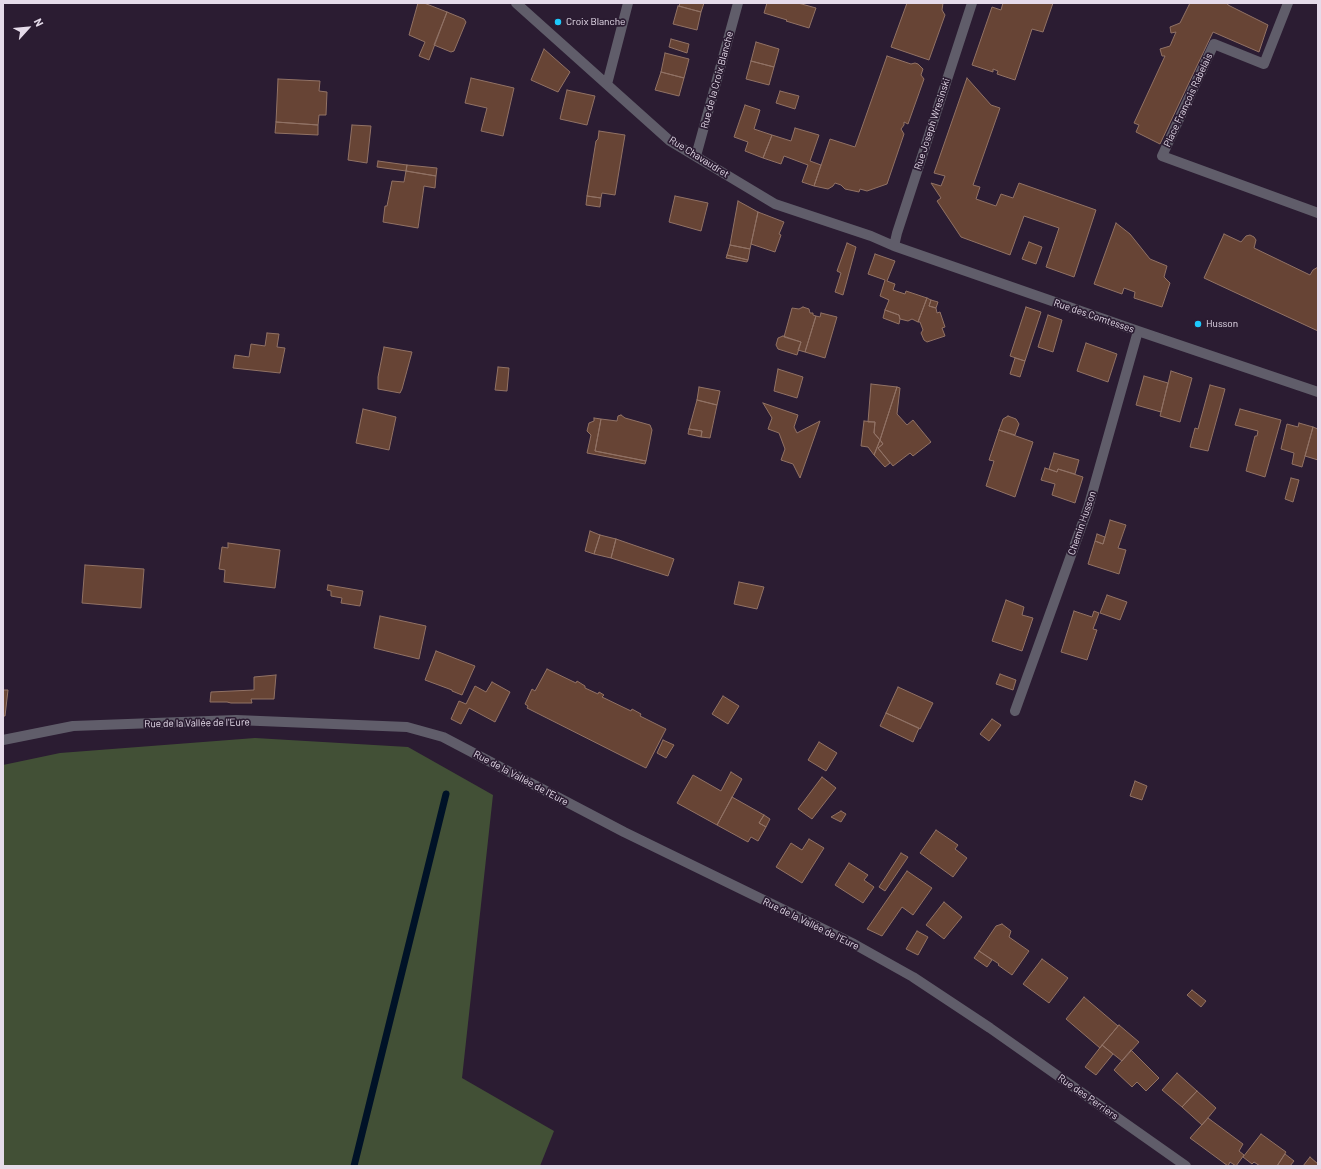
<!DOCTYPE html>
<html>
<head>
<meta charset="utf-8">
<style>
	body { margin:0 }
	#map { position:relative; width:1321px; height:1169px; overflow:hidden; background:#2b1c32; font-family:Barlow,sans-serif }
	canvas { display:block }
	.frame { position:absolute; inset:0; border:4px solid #e5dbea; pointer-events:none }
	.north { position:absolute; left:8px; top:8px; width:40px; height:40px; -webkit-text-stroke:3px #2b1c32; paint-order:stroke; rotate:63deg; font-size:11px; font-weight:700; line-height:16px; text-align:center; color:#e5dbea }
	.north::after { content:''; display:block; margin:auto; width:14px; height:18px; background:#e5dbea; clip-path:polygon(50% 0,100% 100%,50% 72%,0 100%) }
</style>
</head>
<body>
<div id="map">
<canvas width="1321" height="1169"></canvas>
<div class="frame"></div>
<div class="north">N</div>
</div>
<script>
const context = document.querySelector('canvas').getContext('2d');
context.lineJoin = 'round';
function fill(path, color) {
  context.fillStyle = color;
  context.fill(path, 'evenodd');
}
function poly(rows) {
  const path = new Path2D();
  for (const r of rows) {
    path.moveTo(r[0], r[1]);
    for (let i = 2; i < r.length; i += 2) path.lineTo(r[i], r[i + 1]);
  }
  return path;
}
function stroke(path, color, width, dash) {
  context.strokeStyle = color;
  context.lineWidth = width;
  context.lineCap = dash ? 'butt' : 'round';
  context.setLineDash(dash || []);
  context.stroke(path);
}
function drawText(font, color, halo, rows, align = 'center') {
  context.font = font + ' Barlow,sans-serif';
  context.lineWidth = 3.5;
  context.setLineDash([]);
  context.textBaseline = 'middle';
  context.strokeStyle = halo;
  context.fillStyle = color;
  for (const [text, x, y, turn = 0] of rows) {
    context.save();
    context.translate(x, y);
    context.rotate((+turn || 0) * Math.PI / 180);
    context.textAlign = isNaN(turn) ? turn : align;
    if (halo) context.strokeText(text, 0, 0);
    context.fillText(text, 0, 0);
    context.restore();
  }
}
const green = poly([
	[255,738,408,747,493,795,462,1078,554,1131,540,1166,3,1166,3,765,60,753]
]);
const stream = poly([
	[354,1166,446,794]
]);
const building = poly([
	[418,3,424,3,447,12,429,60,419,56,425,42,409,35,418,3],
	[680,3,704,3,701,12,679,6,680,3],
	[767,3,798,3,816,8,809,28,786,21,787,20,764,13,767,3],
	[907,3,943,3,942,10,945,15,929,60,891,47,907,3],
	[1003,3,1053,3,1043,32,1032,29,1015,80,997,74,998,71,993,69,993,72,972,65,992,7,1001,10,1003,3],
	[1190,3,1227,3,1228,5,1268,25,1259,52,1213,32,1160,144,1136,132,1139,125,1134,123,1165,56,1162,56,1160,49,1170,46,1176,32,1171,33,1170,27,1180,23,1190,3],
	[678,6,701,12,697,30,673,24,678,6],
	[447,12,464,19,466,22,454,51,451,52,434,45,447,12],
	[671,39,689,44,687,53,669,47,671,39],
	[756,42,779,49,774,67,751,61,756,42],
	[544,49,570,72,558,92,531,80,544,49],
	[665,53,689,59,684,78,661,72,665,53],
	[887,56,911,64,915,63,918,64,923,69,921,75,924,79,908,124,904,122,904,125,901,129,904,134,887,184,867,191,860,189,859,192,845,189,841,185,835,183,833,186,828,189,814,186,830,139,855,147,887,56],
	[751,61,774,67,769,85,746,79,751,61],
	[661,72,684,78,679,96,655,90,661,72],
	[471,78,514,88,503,136,481,131,487,108,465,103,471,78],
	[967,78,991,105,1000,108,973,185,980,187,976,199,996,206,1001,194,1013,198,1019,183,1096,210,1074,277,1046,267,1059,228,1024,216,1010,255,961,237,937,201,941,198,931,183,941,186,945,176,934,173,967,78],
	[278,79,320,81,319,91,327,92,326,115,319,115,318,125,276,122,278,79],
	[567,90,595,96,587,125,560,119,567,90],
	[780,91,799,96,795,109,776,103,780,91],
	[745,105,760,110,754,129,772,135,763,158,745,151,748,142,734,137,745,105],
	[276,122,318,125,318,135,275,133,276,122],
	[352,125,371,126,367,163,348,160,352,125],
	[795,128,819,135,810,161,821,165,814,186,802,182,808,165,784,156,781,164,763,158,772,135,791,141,795,128],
	[599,131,625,135,615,195,602,193,601,198,587,196,596,141,598,139,599,131],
	[378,161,407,165,406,171,377,167,378,161],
	[407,165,437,168,436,176,406,171,407,165],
	[406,171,436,176,435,188,424,186,418,228,383,222,385,206,387,206,392,181,404,182,406,171],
	[587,196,601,198,600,207,586,205,587,196],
	[675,196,708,203,701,231,669,222,675,196],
	[738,201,758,212,750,249,730,245,738,201],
	[758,212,784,222,779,234,781,235,775,252,751,244,758,212],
	[1116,223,1130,234,1150,259,1167,266,1164,277,1170,283,1162,307,1134,298,1135,292,1124,288,1122,294,1094,284,1116,223],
	[1224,234,1241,242,1246,236,1250,235,1254,237,1256,240,1254,248,1310,275,1313,270,1318,267,1318,331,1204,278,1224,234],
	[1029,242,1042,247,1036,264,1022,259,1029,242],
	[847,243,856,247,843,295,835,292,841,273,837,271,847,243],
	[730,245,750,249,748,260,727,255,730,245],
	[875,254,895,261,887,281,895,284,893,290,905,294,906,291,927,298,918,322,912,319,908,321,900,319,899,315,885,310,889,300,880,296,885,280,868,274,875,254],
	[727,255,748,260,747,262,726,258,727,255],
	[927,298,931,300,929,306,936,308,937,313,940,312,945,327,942,328,945,336,927,342,924,340,921,333,923,330,920,322,918,322,927,298],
	[931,300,938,302,936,308,929,306,931,300],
	[803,307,809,309,810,313,813,313,813,315,816,316,805,352,798,350,801,342,784,337,792,308,799,309,803,307],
	[1026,307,1041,312,1025,361,1010,356,1026,307],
	[885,310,899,315,900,319,899,324,883,318,885,310],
	[821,313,837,317,825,358,805,352,816,316,820,317,821,313],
	[1048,315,1062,320,1053,352,1038,347,1048,315],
	[267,333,279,334,277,347,285,348,280,373,233,368,235,355,249,357,251,344,265,346,267,333],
	[783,336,801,342,797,355,778,349,776,345,778,338,783,336],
	[1086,343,1117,354,1108,382,1077,371,1086,343],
	[384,347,412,352,402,389,400,393,378,389,378,377,384,347],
	[1015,358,1025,361,1020,377,1010,374,1015,358],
	[498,367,509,368,507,391,495,390,498,367],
	[778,369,803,377,797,398,774,391,778,369],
	[1171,371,1192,378,1180,422,1160,416,1171,371],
	[1144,376,1168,383,1161,412,1136,405,1144,376],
	[871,384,897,387,880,440,874,433,875,422,868,422,871,384],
	[1210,385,1225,389,1208,451,1190,447,1195,428,1198,429,1210,385],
	[699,387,720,391,717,405,697,400,699,387],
	[897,387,900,388,897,414,907,425,913,420,931,442,913,456,910,453,893,466,878,448,883,444,880,440,897,387],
	[697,400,717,405,710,438,701,437,702,431,689,429,697,400],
	[763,403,798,415,794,427,797,433,820,421,800,478,793,464,781,460,785,449,779,433,768,429,772,418,763,403],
	[363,409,396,417,389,450,356,443,363,409],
	[1240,409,1281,420,1265,477,1246,471,1255,436,1257,436,1258,431,1235,425,1240,409],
	[621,415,625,418,650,425,652,430,646,461,595,451,601,419,617,421,618,416,621,415],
	[1008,416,1016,419,1019,424,1015,435,999,430,1003,419,1008,416],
	[594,418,601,419,595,451,646,461,645,464,587,453,591,435,587,431,589,423,594,421,594,418],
	[864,421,875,422,874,433,880,440,874,455,868,447,861,446,864,421],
	[1299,423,1313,427,1302,467,1292,464,1294,453,1281,449,1287,424,1298,427,1299,423],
	[1313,427,1318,429,1318,460,1305,456,1313,427],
	[689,429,702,431,701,437,688,434,689,429],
	[999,430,1033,442,1015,497,986,486,994,461,989,460,999,430],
	[880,440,883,444,878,448,890,463,885,467,874,455,880,440],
	[1054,453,1079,460,1075,474,1058,469,1057,472,1049,469,1054,453],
	[1045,468,1057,472,1058,469,1083,477,1075,503,1052,495,1055,484,1041,480,1045,468],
	[1291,478,1299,480,1293,502,1285,499,1291,478],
	[1110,520,1126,525,1118,548,1126,550,1119,574,1088,564,1095,541,1103,544,1110,520],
	[590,531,600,535,594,554,585,551,590,531],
	[1097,534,1105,537,1103,544,1095,541,1097,534],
	[600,535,616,539,611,558,594,554,600,535],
	[616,539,674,559,668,576,611,558,616,539],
	[228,543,280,550,275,588,224,582,225,570,219,569,222,547,228,548,228,543],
	[85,565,144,569,141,608,82,603,85,565],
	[739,582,764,587,757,609,734,604,739,582],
	[328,585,363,591,360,606,341,603,342,598,331,596,331,591,327,590,328,585],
	[1107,595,1127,602,1120,620,1100,613,1107,595],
	[1006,600,1024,607,1022,615,1033,618,1022,651,992,641,1006,600],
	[1074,611,1092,617,1094,611,1099,613,1093,629,1097,630,1087,660,1061,652,1074,611],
	[380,616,426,626,419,659,374,648,380,616],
	[436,651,475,666,462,695,452,691,452,690,425,680,436,651],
	[547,669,576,683,577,681,585,686,585,688,598,694,599,692,604,695,602,697,631,711,632,709,641,714,640,716,666,729,646,768,527,708,528,706,525,704,532,689,535,691,547,669],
	[1000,674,1016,680,1013,690,996,684,1000,674],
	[276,675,274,699,251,699,252,703,231,703,227,702,210,702,211,692,254,690,254,677,276,675],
	[492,682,510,692,495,722,469,708,461,724,451,719,459,701,466,704,475,686,486,692,492,682],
	[898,687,933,703,920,729,886,713,898,687],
	[3,690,8,690,5,716,3,716,3,690],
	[723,696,739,706,728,724,712,714,723,696],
	[886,713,919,728,913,742,880,726,886,713],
	[992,719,1001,725,989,741,980,734,992,719],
	[663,740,674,745,666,758,657,753,663,740],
	[819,742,837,753,826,771,808,760,819,742],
	[731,772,742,779,717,825,677,803,693,775,721,791,731,772],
	[822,777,836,788,812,819,798,809,822,777],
	[1135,781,1147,786,1142,800,1130,796,1135,781],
	[732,797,764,815,759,823,766,827,758,841,751,837,748,842,717,825,732,797],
	[841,811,846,814,841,822,831,817,841,811],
	[764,815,770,819,766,827,759,823,764,815],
	[936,830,958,845,955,849,967,858,953,877,920,853,936,830],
	[809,839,824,848,802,883,776,867,791,843,802,850,809,839],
	[901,853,908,857,885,891,879,887,901,853],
	[849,863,868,875,864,880,874,887,863,903,835,885,849,863],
	[907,871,932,888,913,915,902,907,882,936,867,929,907,871],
	[944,902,962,917,944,939,926,925,944,902],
	[1002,924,1011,931,1009,937,1029,951,1012,975,998,965,999,964,979,951,996,926,1002,924],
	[917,931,928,937,918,955,906,949,917,931],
	[979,951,992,960,987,967,974,958,979,951],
	[1042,959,1068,978,1049,1003,1023,984,1042,959],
	[1192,990,1206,1001,1201,1007,1187,995,1192,990],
	[1084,997,1118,1026,1100,1048,1066,1019,1084,997],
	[1119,1025,1139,1042,1122,1061,1102,1045,1119,1025],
	[1102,1045,1113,1054,1096,1075,1085,1067,1102,1045],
	[1131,1050,1159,1078,1146,1091,1137,1082,1132,1087,1114,1070,1131,1050],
	[1177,1073,1197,1091,1182,1107,1162,1090,1177,1073],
	[1197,1091,1216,1108,1202,1125,1182,1107,1197,1091],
	[1208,1118,1243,1144,1239,1151,1244,1155,1236,1166,1230,1162,1228,1166,1190,1138,1208,1118],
	[1261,1134,1286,1152,1277,1166,1260,1166,1254,1162,1252,1164,1243,1157,1261,1134],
	[1285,1154,1294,1161,1290,1166,1277,1166,1285,1154],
	[1310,1157,1318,1164,1318,1166,1303,1166,1310,1157]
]);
const minor = poly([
	[516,3,670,141,775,204,871,236,894,246,1138,331,1318,392],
	[1288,3,1264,64,1214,44,1162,156,1318,213],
	[607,84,628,3],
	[696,156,738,3],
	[894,246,897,233,972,3],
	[1015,711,1088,508,1138,331],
	[3,740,73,726,236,720,407,727,443,737,624,832,854,944,913,977,990,1028,1186,1166]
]);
const markers = [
	[558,22,4,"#1dc9fc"],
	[1198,324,4,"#1dc9fc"]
];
const poiNames = [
	["Croix Blanche",566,22],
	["Husson",1206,324]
];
const streetNames = [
	["Rue de la Croix Blanche",717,80,-75],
	["Place François Rabelais",1188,100,-65],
	["Rue Joseph Wresinski",932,124,-72],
	["Rue Chavaudret",699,157,32],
	["Rue des Comtesses",1094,316,19],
	["Chemin Husson",1082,523,-71],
	["Rue de la Vallée de l'Eure",197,723,-1],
	["Rue de la Vallée de l'Eure",521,778,28],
	["Rue de la Vallée de l'Eure",811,924,26],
	["Rue des Perriers",1088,1097,35]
];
fill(green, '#425036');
stroke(stream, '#001227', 7);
fill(building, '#674435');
stroke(building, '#917265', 1);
stroke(minor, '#605d6a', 10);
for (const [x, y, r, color] of markers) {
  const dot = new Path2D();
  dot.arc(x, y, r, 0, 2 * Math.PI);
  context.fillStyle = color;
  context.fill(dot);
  stroke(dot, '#2b1c32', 1.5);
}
drawText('10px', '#e5dbea', '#2b1c32', poiNames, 'left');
drawText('10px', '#e5dbea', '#2b1c32', streetNames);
</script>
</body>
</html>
